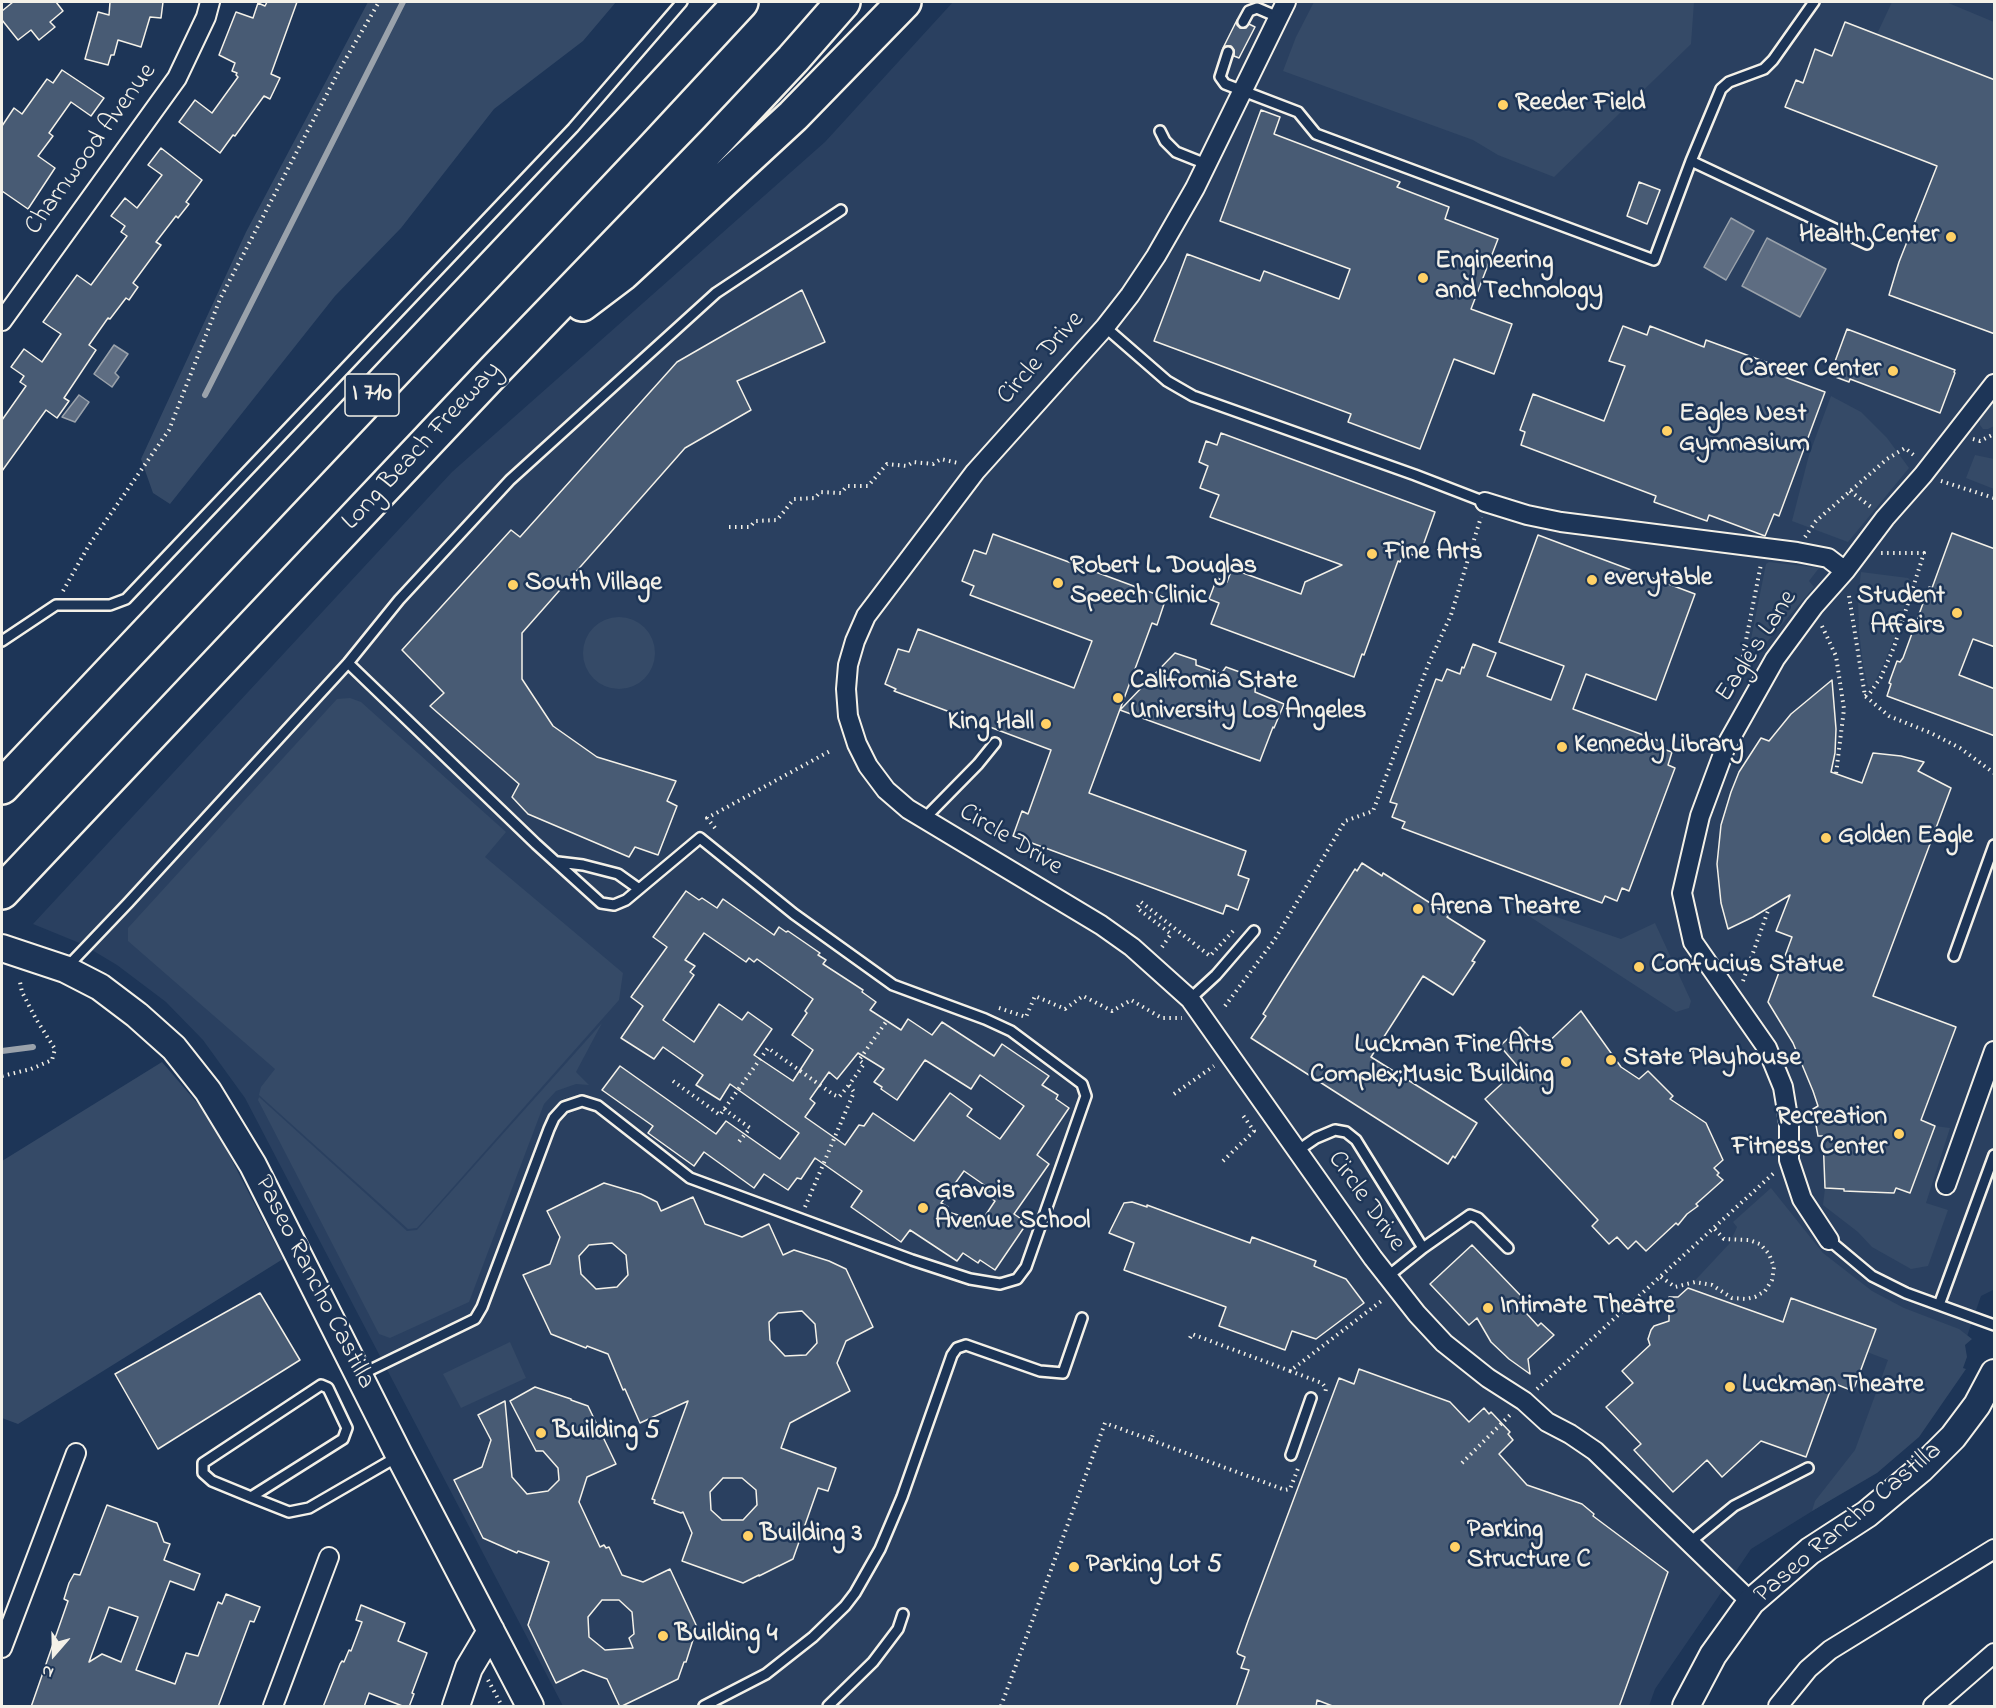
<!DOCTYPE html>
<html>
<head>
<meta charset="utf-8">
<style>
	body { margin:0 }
	#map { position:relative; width:1996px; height:1708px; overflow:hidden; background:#1d3557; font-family:"Indie Flower",sans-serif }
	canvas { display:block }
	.frame { position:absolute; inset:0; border:3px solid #f4f1e8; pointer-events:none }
	.north { position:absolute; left:24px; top:1624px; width:60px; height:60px; -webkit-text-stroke:4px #1d3557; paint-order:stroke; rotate:200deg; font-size:16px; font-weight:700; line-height:24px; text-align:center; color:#f4f1e8 }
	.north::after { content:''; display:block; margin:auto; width:21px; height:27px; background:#f4f1e8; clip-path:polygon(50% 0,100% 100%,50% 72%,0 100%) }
</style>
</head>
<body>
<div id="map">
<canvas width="1996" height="1708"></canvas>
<div class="frame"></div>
<div class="north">N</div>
</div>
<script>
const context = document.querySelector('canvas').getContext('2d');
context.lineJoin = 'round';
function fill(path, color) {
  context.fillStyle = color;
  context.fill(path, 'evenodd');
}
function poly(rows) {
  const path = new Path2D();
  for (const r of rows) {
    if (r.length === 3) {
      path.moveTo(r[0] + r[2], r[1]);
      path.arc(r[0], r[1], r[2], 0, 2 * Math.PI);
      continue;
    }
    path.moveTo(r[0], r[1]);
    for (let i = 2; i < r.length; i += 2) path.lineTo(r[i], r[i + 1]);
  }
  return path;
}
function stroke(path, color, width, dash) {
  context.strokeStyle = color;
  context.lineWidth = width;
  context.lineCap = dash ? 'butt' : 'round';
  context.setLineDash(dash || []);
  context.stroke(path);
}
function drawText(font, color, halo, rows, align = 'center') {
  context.font = font + ' "Indie Flower",sans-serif';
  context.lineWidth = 5;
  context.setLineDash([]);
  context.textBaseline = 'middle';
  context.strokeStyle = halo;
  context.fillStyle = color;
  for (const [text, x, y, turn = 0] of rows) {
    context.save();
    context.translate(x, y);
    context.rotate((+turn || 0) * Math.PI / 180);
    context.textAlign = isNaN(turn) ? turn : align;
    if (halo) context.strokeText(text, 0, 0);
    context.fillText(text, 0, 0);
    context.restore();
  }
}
const built = poly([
	[953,2,1994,2,1994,1291,1993,1290,1981,1296,1964,1345,1856,1484,1751,1549,1655,1689,1649,1706,563,1706,245,1098,203,1040,166,1002,117,965,82,944,33,924,452,472,825,142]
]);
const green = poly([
	[368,2,616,2,583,41,494,109,401,228,335,296,170,504,153,493,141,459,246,232],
	[1314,2,1694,2,1691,44,1554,177,1498,155,1473,140,1283,71,1296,37],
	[1892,2,1946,2,1994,22,1994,80,1877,34],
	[1831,396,1861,412,1887,438,1909,468,1848,542,1792,521,1809,455],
	[1994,401,1994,426,1988,429,1983,429,1980,425,1980,419],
	[1975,455,1994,459,1994,489,1966,478],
	[1769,562,1819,568,1809,581,1814,587,1760,650,1751,644,1751,639,1766,564],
	[1861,572,1908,578,1911,581,1898,629,1884,663,1873,685,1870,687,1868,686,1863,665,1859,631,1858,597],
	[619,653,36],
	[350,698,361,702,506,832,485,857,623,973,619,1000,417,1228,408,1229,259,1095,261,1087,275,1069,128,941,128,928,337,699],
	[1510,901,1621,939,1655,923,1691,1001,1689,1008,1676,1012,1509,903],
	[602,1023,576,1072,589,1085,576,1084,556,1091,544,1104,469,1302,390,1338,379,1334,258,1100,259,1097,407,1231,417,1230],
	[162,1062,210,1118,283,1259,18,1424,2,1418,2,1161],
	[1935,1126,1950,1128,1926,1203,1948,1210,1928,1266,1911,1269,1872,1247,1858,1232,1823,1205,1825,1188,1907,1192],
	[1771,1188,1823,1253,1872,1291,1904,1308,1959,1329,1972,1339,1965,1345,1967,1357,1963,1368,1966,1369,1919,1437,1877,1473,1812,1511,1815,1501,1855,1450,1888,1360,1867,1352,1875,1329,1792,1298,1783,1322,1688,1288,1730,1243,1737,1227,1733,1222],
	[510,1342,526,1378,461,1408,443,1374]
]);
const water = poly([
	[1731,218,1754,231,1726,280,1704,267,1731,218],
	[1767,238,1826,269,1800,317,1742,286,1767,238],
	[114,345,128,354,115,373,119,377,112,387,94,374,114,345],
	[79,395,89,402,75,422,62,417,79,395]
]);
const stream = poly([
	[205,395,403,2],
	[2,1051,33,1047]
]);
const building = poly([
	[13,2,56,2,63,11,50,22,55,27,39,40,31,30,18,40,2,20,2,11,13,2],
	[110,2,163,2,161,18,150,17,141,47,118,40,114,55,111,55,108,65,85,59,98,12,109,15,110,2],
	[267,2,297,2,271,74,280,78,270,99,264,96,235,136,233,135,220,153,179,122,195,100,212,113,238,77,236,75,237,73,232,71,235,63,219,55,236,12,253,18,258,3,265,6,267,2],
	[1237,20,1237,25,1240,28,1246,28,1249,24,1255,27,1239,58,1234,56,1234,50,1231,46,1226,46,1223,48,1237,20],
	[1845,22,1995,80,1995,334,1889,295,1899,262,1937,166,1785,107,1796,80,1803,83,1815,49,1832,56,1845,22],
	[62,70,104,98,91,116,71,102,49,133,53,136,38,156,55,168,28,209,2,191,2,126,14,108,22,114,47,79,53,83,62,70],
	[1261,110,1280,117,1274,134,1400,182,1397,187,1449,207,1445,219,1498,239,1471,309,1512,324,1494,374,1454,359,1420,449,1348,422,1351,414,1154,341,1187,254,1260,281,1264,271,1339,299,1350,269,1220,221,1261,110],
	[161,148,202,180,186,202,189,204,178,218,176,216,156,242,161,245,133,283,138,287,129,300,126,298,110,319,108,318,89,345,96,350,64,398,69,401,57,418,46,410,2,471,2,420,26,386,20,382,24,376,11,367,24,349,42,362,61,334,43,322,77,275,91,285,127,236,121,232,125,226,111,216,125,198,137,208,162,175,148,165,161,148],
	[1639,182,1660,190,1647,224,1627,216,1639,182],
	[802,290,825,342,737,381,751,410,685,448,522,633,522,679,553,726,597,757,676,781,667,801,677,806,658,855,635,847,629,857,528,814,512,797,519,784,430,706,444,693,402,650,511,530,520,537,677,362,802,290],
	[1623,326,1647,335,1650,326,1704,347,1706,340,1774,365,1771,372,1825,392,1779,516,1774,514,1765,536,1709,515,1707,521,1654,502,1656,496,1521,445,1525,432,1520,430,1533,394,1604,421,1625,366,1609,361,1623,326],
	[1847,329,1955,370,1954,372,1955,373,1940,413,1850,379,1849,382,1830,375,1847,329],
	[1221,433,1435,512,1419,557,1404,552,1400,562,1398,561,1364,655,1362,654,1354,677,1211,624,1219,603,1209,599,1217,578,1227,582,1232,569,1301,594,1305,582,1342,565,1210,517,1219,495,1200,488,1208,466,1199,462,1206,441,1217,445,1221,433],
	[1952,533,1995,549,1995,647,1973,639,1959,675,1995,689,1995,736,1887,696,1891,684,1889,683,1897,661,1900,662,1903,658,1929,587,1932,588,1952,533],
	[993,534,1166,598,1157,625,1152,623,1089,793,1246,851,1238,875,1249,879,1238,910,1226,905,1223,914,1013,836,1022,811,1028,814,1051,750,894,691,896,689,885,684,898,649,909,652,918,629,1074,688,1092,641,970,595,974,586,962,581,974,550,986,554,993,534],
	[1538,535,1695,594,1656,700,1586,674,1573,709,1662,742,1660,748,1672,752,1668,765,1675,768,1629,891,1622,888,1617,901,1605,896,1602,903,1402,828,1405,822,1392,817,1397,804,1390,802,1436,679,1442,681,1447,669,1460,674,1462,667,1464,668,1473,644,1496,653,1487,676,1551,700,1564,666,1499,642,1538,535],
	[1175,653,1196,660,1196,665,1221,674,1226,667,1256,678,1255,692,1284,704,1274,728,1273,727,1260,761,1120,710,1175,653],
	[1832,680,1836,729,1835,753,1831,772,1862,783,1873,753,1901,756,1924,762,1918,771,1951,788,1873,996,1956,1027,1921,1120,1935,1126,1910,1193,1896,1188,1894,1193,1844,1191,1844,1189,1825,1188,1823,1136,1818,1136,1813,1109,1818,1106,1813,1091,1793,1043,1768,1002,1792,937,1776,931,1790,895,1753,917,1728,929,1721,903,1717,864,1721,825,1731,792,1739,772,1761,738,1769,741,1791,714,1832,680],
	[1362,863,1382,876,1383,873,1449,915,1447,917,1485,941,1472,961,1475,962,1453,995,1423,976,1371,1057,1477,1123,1455,1158,1453,1156,1448,1164,1251,1038,1266,1016,1263,1014,1283,982,1355,869,1357,871,1362,863],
	[686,891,699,900,702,898,717,908,723,899,774,935,779,927,786,932,788,931,820,953,818,955,826,960,823,964,863,990,862,992,876,1002,870,1010,901,1030,908,1019,932,1035,942,1022,994,1056,1002,1044,1049,1076,1042,1085,1058,1095,1056,1099,1069,1108,1037,1155,1049,1164,1014,1214,1027,1223,995,1270,980,1260,978,1263,963,1253,957,1261,910,1230,901,1242,851,1207,862,1191,815,1158,801,1179,797,1178,788,1190,764,1174,754,1188,704,1152,694,1166,648,1133,653,1126,602,1090,620,1066,716,1134,726,1121,780,1159,799,1133,730,1084,720,1100,696,1085,703,1075,663,1047,654,1059,621,1038,643,1006,631,997,667,947,653,937,686,891],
	[704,933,746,962,749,958,754,962,757,959,813,999,805,1011,807,1013,792,1035,813,1050,793,1081,754,1055,772,1029,748,1012,742,1020,719,1004,694,1042,663,1020,694,975,690,972,695,966,685,960,704,933],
	[858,1053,884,1069,874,1082,882,1087,881,1089,897,1100,925,1060,971,1089,980,1075,1024,1106,1000,1139,967,1116,972,1109,950,1093,914,1141,873,1113,864,1126,859,1125,845,1145,805,1117,815,1103,810,1099,829,1072,837,1079,858,1053],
	[964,1171,990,1189,986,1195,995,1201,977,1228,958,1215,945,1211,948,1207,941,1203,964,1171],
	[1581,1011,1621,1067,1639,1079,1648,1071,1673,1096,1670,1099,1706,1123,1723,1160,1714,1168,1719,1173,1717,1175,1723,1180,1696,1204,1698,1206,1687,1214,1678,1225,1676,1223,1646,1251,1636,1241,1628,1249,1617,1237,1609,1244,1592,1226,1598,1220,1485,1099,1519,1068,1500,1046,1520,1027,1541,1049,1581,1011],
	[604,1183,641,1194,657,1202,661,1211,693,1197,705,1224,742,1237,769,1224,783,1255,794,1250,829,1261,846,1269,873,1327,846,1341,837,1363,850,1391,790,1423,781,1448,836,1468,828,1491,818,1488,793,1559,759,1576,759,1575,743,1583,682,1561,692,1533,683,1512,681,1513,654,1503,655,1500,652,1499,688,1401,640,1423,625,1389,623,1390,608,1354,587,1346,586,1348,551,1334,523,1275,550,1264,560,1237,547,1211,604,1183],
	[612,1243,626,1255,628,1275,617,1287,596,1289,581,1274,579,1256,589,1245,612,1243],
	[802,1311,815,1324,817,1343,806,1355,785,1356,770,1340,769,1322,778,1313,802,1311],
	[723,1478,742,1478,756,1490,757,1505,743,1520,722,1520,711,1510,710,1492,723,1478],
	[1132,1202,1147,1207,1147,1205,1250,1243,1252,1237,1316,1261,1314,1266,1346,1279,1364,1303,1316,1339,1292,1331,1285,1350,1219,1326,1226,1307,1124,1270,1134,1243,1109,1233,1124,1203,1132,1202],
	[1472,1245,1523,1298,1517,1303,1538,1326,1541,1323,1554,1335,1528,1359,1530,1374,1509,1359,1491,1342,1477,1318,1469,1325,1430,1284,1472,1245],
	[1688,1288,1783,1322,1791,1298,1876,1329,1853,1391,1833,1383,1806,1457,1761,1441,1722,1477,1707,1460,1673,1492,1634,1450,1641,1444,1606,1407,1633,1383,1622,1371,1650,1345,1648,1339,1651,1330,1654,1326,1669,1321,1669,1297,1678,1297,1688,1288],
	[260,1293,300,1360,158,1449,115,1374,260,1293],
	[1359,1369,1450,1402,1469,1422,1484,1408,1489,1414,1491,1412,1510,1432,1508,1434,1513,1440,1499,1454,1527,1485,1582,1504,1594,1514,1593,1516,1668,1572,1619,1707,1335,1707,1317,1700,1316,1707,1236,1707,1249,1670,1241,1668,1245,1657,1238,1654,1237,1652,1248,1621,1339,1378,1354,1384,1359,1369],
	[535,1387,571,1399,571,1400,588,1406,616,1464,587,1477,579,1502,600,1547,604,1545,606,1548,609,1547,622,1575,643,1582,670,1569,697,1627,686,1662,684,1662,678,1679,620,1707,607,1679,583,1670,556,1683,528,1625,549,1562,518,1551,517,1553,483,1538,454,1480,482,1467,491,1440,478,1415,505,1401,512,1477,527,1494,548,1491,559,1480,558,1468,543,1451,536,1451,510,1401,535,1387],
	[602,1600,619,1600,632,1612,634,1634,629,1638,633,1648,605,1650,589,1637,588,1617,602,1600],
	[107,1505,157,1523,164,1542,170,1544,164,1560,200,1574,194,1590,170,1581,136,1670,175,1684,186,1653,198,1656,218,1602,222,1604,226,1594,260,1607,254,1622,250,1621,218,1707,31,1707,68,1601,64,1599,69,1583,74,1574,80,1575,107,1505],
	[109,1607,138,1617,137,1620,121,1662,102,1654,89,1662,109,1607],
	[361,1605,405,1623,398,1641,427,1653,412,1693,414,1694,409,1707,405,1707,369,1693,364,1707,323,1707,340,1664,342,1661,344,1662,349,1650,351,1651,362,1622,356,1620,361,1605]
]);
const path = poly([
	[1973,439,1980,441,1994,434],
	[1941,481,1994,498],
	[1850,491,1871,507],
	[729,527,750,527,755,521,777,520,794,499,815,498,820,492,841,493,847,486,868,486,887,464,907,466,913,462,933,464,941,459,958,463],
	[1805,537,1816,521,1887,459,1905,448,1916,457],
	[63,591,89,545,169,430,220,299,341,67,379,2],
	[1849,596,1865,696,1889,716,1931,733,1960,748,1994,773],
	[1822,626,1836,656,1844,709,1836,774],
	[1737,686,1761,564],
	[1865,696,1870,693,1881,677,1894,647,1924,553,1881,553],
	[715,828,707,818,830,751],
	[1162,947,1171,934,1137,908,1141,902,1210,956,1233,931],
	[1743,981,1769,908],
	[1225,1006,1275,939,1345,821,1373,811,1428,665,1451,615,1481,517],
	[999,1008,1026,1017,1035,996,1065,1009,1083,996,1112,1011,1131,1000,1162,1018,1182,1018],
	[2,1076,31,1069,52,1060,55,1049,36,1019,22,992,20,982],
	[673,1081,720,1115,768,1048,834,1095,839,1097,849,1085],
	[1174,1094,1214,1066],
	[724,1109,750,1128,738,1143],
	[1223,1161,1254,1131,1242,1114],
	[805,1207,854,1092,849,1085,864,1064,859,1060,886,1022],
	[1661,1277,1675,1287,1695,1282,1712,1285,1732,1298,1746,1299,1755,1297,1765,1291,1772,1280,1774,1267,1769,1254,1760,1244,1749,1240,1724,1239,1713,1227],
	[1190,1338,1192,1334,1290,1371,1384,1299],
	[1290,1371,1322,1383,1326,1388,1325,1395],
	[1537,1389,1775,1172],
	[1151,1440,1285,1490,1290,1489,1299,1466],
	[1462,1463,1512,1413],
	[488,1680,502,1706],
	[1001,1706,1105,1423,1151,1440,1154,1431]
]);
const lane = poly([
	[1243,22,1249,11,1257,8,1278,17],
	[1228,52,1220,77,1225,84,1298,112,1316,134,1654,260,1691,161,1721,89,1729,82,1764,69,1773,60,1814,2],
	[1160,131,1165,141,1176,152,1206,164],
	[1691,161,1867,244],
	[1105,327,1167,381,1193,396,1415,475,1485,502],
	[2,641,56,605,110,605,126,599,573,128,682,2],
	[348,663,536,844,601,903,614,905,626,900,700,838,794,914,893,985,985,1019,1011,1031,1082,1084,1086,1096,1026,1267,1017,1279,1000,1284,970,1279,912,1260,690,1178,598,1106,582,1101,564,1107,554,1118,549,1129,482,1307,475,1319,360,1375],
	[924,819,978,764,995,743],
	[558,862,583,865,618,874,639,889],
	[1954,956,1994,845],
	[67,967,128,903,348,663,399,600,510,480,716,293,841,210],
	[1190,999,1216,975,1254,931],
	[1297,1151,1316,1138,1335,1130,1346,1132,1356,1140,1423,1248],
	[1829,1240,1872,1276,1906,1293,1994,1325],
	[1387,1277,1423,1248,1470,1215,1478,1218,1508,1248],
	[1939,1305,1994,1155],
	[1291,1455,1311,1398],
	[251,1497,343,1439,347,1428,328,1388,321,1385,203,1463,203,1473,212,1481,251,1497,289,1512,309,1508,397,1457],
	[1689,1543,1734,1506,1808,1468],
	[704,1706,766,1674,813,1637,845,1606,855,1593,880,1549,902,1497,952,1355,957,1348,966,1345,1040,1371,1063,1373,1082,1318],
	[828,1706,873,1662,898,1629,903,1614]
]);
const street = poly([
	[1286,2,1195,188,1156,256,1130,295,1105,327,975,472,866,616,855,641,848,665,846,689,848,716,857,744,868,766,886,790,908,809,1101,925,1132,947,1190,999,1373,1258,1417,1314,1444,1343,1488,1378,1524,1401,1547,1422,1570,1434,1595,1451,1751,1602],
	[2,321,177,78,206,17,210,2],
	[1485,502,1527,515,1561,522,1797,552,1828,558,1845,571],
	[1946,1185,1994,1051],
	[1829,1240,1802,1199,1789,1160,1789,1123,1783,1087,1767,1048,1693,942,1682,893,1700,816,1726,746,1775,659,1814,606,1845,571,1885,518,1923,475,1994,384],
	[2,1648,76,1453],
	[273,1706,329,1557],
	[1778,1706,1808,1669,1830,1650,1994,1549],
	[1933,1706,1994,1653]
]);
const secondary = poly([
	[2,948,65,969,100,987,137,1015,174,1048,208,1091,253,1165,399,1455,530,1706],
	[456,1706,469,1668,491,1631],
	[1686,1706,1713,1655,1751,1602,1810,1551,1867,1514,1921,1469,1953,1437,1977,1405,1994,1373]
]);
const highway = poly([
	[582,304,623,273,793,116,904,2],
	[2,787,627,125,741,2],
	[2,892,495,370,717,140,793,59,843,2]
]);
const markers = [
	[1503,105,6,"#ffd166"],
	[1951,237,6,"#ffd166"],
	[1423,278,6,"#ffd166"],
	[1893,371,6,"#ffd166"],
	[1667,431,6,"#ffd166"],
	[1372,554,6,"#ffd166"],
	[1592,580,6,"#ffd166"],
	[1058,583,6,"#ffd166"],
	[513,585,6,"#ffd166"],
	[1957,613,6,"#ffd166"],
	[1118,698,6,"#ffd166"],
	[1046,724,6,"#ffd166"],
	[1562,747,6,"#ffd166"],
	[1826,838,6,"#ffd166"],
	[1418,909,6,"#ffd166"],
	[1639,967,6,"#ffd166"],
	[1611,1060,6,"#ffd166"],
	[1566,1062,6,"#ffd166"],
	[1899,1134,6,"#ffd166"],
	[923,1208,6,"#ffd166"],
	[1488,1308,6,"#ffd166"],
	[1730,1387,6,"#ffd166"],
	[541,1433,6,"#ffd166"],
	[748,1536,6,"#ffd166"],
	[1455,1547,6,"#ffd166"],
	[1074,1567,6,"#ffd166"],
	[663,1636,6,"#ffd166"]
];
const shields = [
	[372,395,54]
];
const shieldNames = [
	["I 710",372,395]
];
const poiNames = [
	["Reeder Field",1515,105],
	["Health Center",1939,237,"right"],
	["Engineering",1435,263],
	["and Technology",1435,293],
	["Career Center",1881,371,"right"],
	["Eagles Nest",1679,416],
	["Gymnasium",1679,446],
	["Fine Arts",1384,554],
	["Robert L. Douglas",1070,568],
	["Speech Clinic",1070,598],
	["everytable",1604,580],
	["South Village",525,585],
	["Student",1945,598,"right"],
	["Affairs",1945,628,"right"],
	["California State",1130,683],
	["University Los Angeles",1130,713],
	["King Hall",1034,724,"right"],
	["Kennedy Library",1574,747],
	["Golden Eagle",1838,838],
	["Arena Theatre",1430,909],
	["Confucius Statue",1651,967],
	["Luckman Fine Arts",1554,1047,"right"],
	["Complex;Music Building",1554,1077,"right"],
	["State Playhouse",1623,1060],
	["Recreation",1887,1119,"right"],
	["Fitness Center",1887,1149,"right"],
	["Gravois",935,1193],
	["Avenue School",935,1223],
	["Intimate Theatre",1500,1308],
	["Luckman Theatre",1742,1387],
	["Building 5",553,1433],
	["Parking",1467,1532],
	["Structure C",1467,1562],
	["Building 3",760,1536],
	["Parking Lot 5",1086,1567],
	["Building 4",675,1636]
];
const streetNames = [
	["Charnwood Avenue",92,150,-54],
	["Circle Drive",1042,359,-48],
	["Long Beach Freeway",423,447,-47],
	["Eagle's Lane",1758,647,-57],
	["Circle Drive",1010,841,31],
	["Circle Drive",1365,1202,55],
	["Paseo Rancho Castilla",313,1283,63],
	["Paseo Rancho Castilla",1849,1524,-40]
];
fill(built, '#2a4060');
fill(green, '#354a67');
fill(water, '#5e6d82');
stroke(water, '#9aa2ab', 1.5);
stroke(stream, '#9aa2ab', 6);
fill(building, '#485b74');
stroke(building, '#f4f1e8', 1.5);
stroke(lane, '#f4f1e8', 14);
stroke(street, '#f4f1e8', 22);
stroke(secondary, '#f4f1e8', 30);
stroke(highway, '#f4f1e8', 38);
stroke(path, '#f4f1e8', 4, [1.5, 4.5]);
stroke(lane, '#1d3557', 9);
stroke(street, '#1d3557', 18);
stroke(secondary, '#1d3557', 26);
stroke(highway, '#1d3557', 33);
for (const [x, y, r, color] of markers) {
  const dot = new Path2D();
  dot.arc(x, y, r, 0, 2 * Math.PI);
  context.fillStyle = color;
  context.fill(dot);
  stroke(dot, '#1d3557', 2);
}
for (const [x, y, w] of shields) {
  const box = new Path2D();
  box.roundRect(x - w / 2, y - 21, w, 42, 4.5);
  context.fillStyle = '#1d3557';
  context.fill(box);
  stroke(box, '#f4f1e8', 1.5);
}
drawText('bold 24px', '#f4f1e8', null, shieldNames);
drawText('bold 26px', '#f4f1e8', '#1d3557', poiNames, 'left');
drawText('26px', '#f4f1e8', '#1d3557', streetNames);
</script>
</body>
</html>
